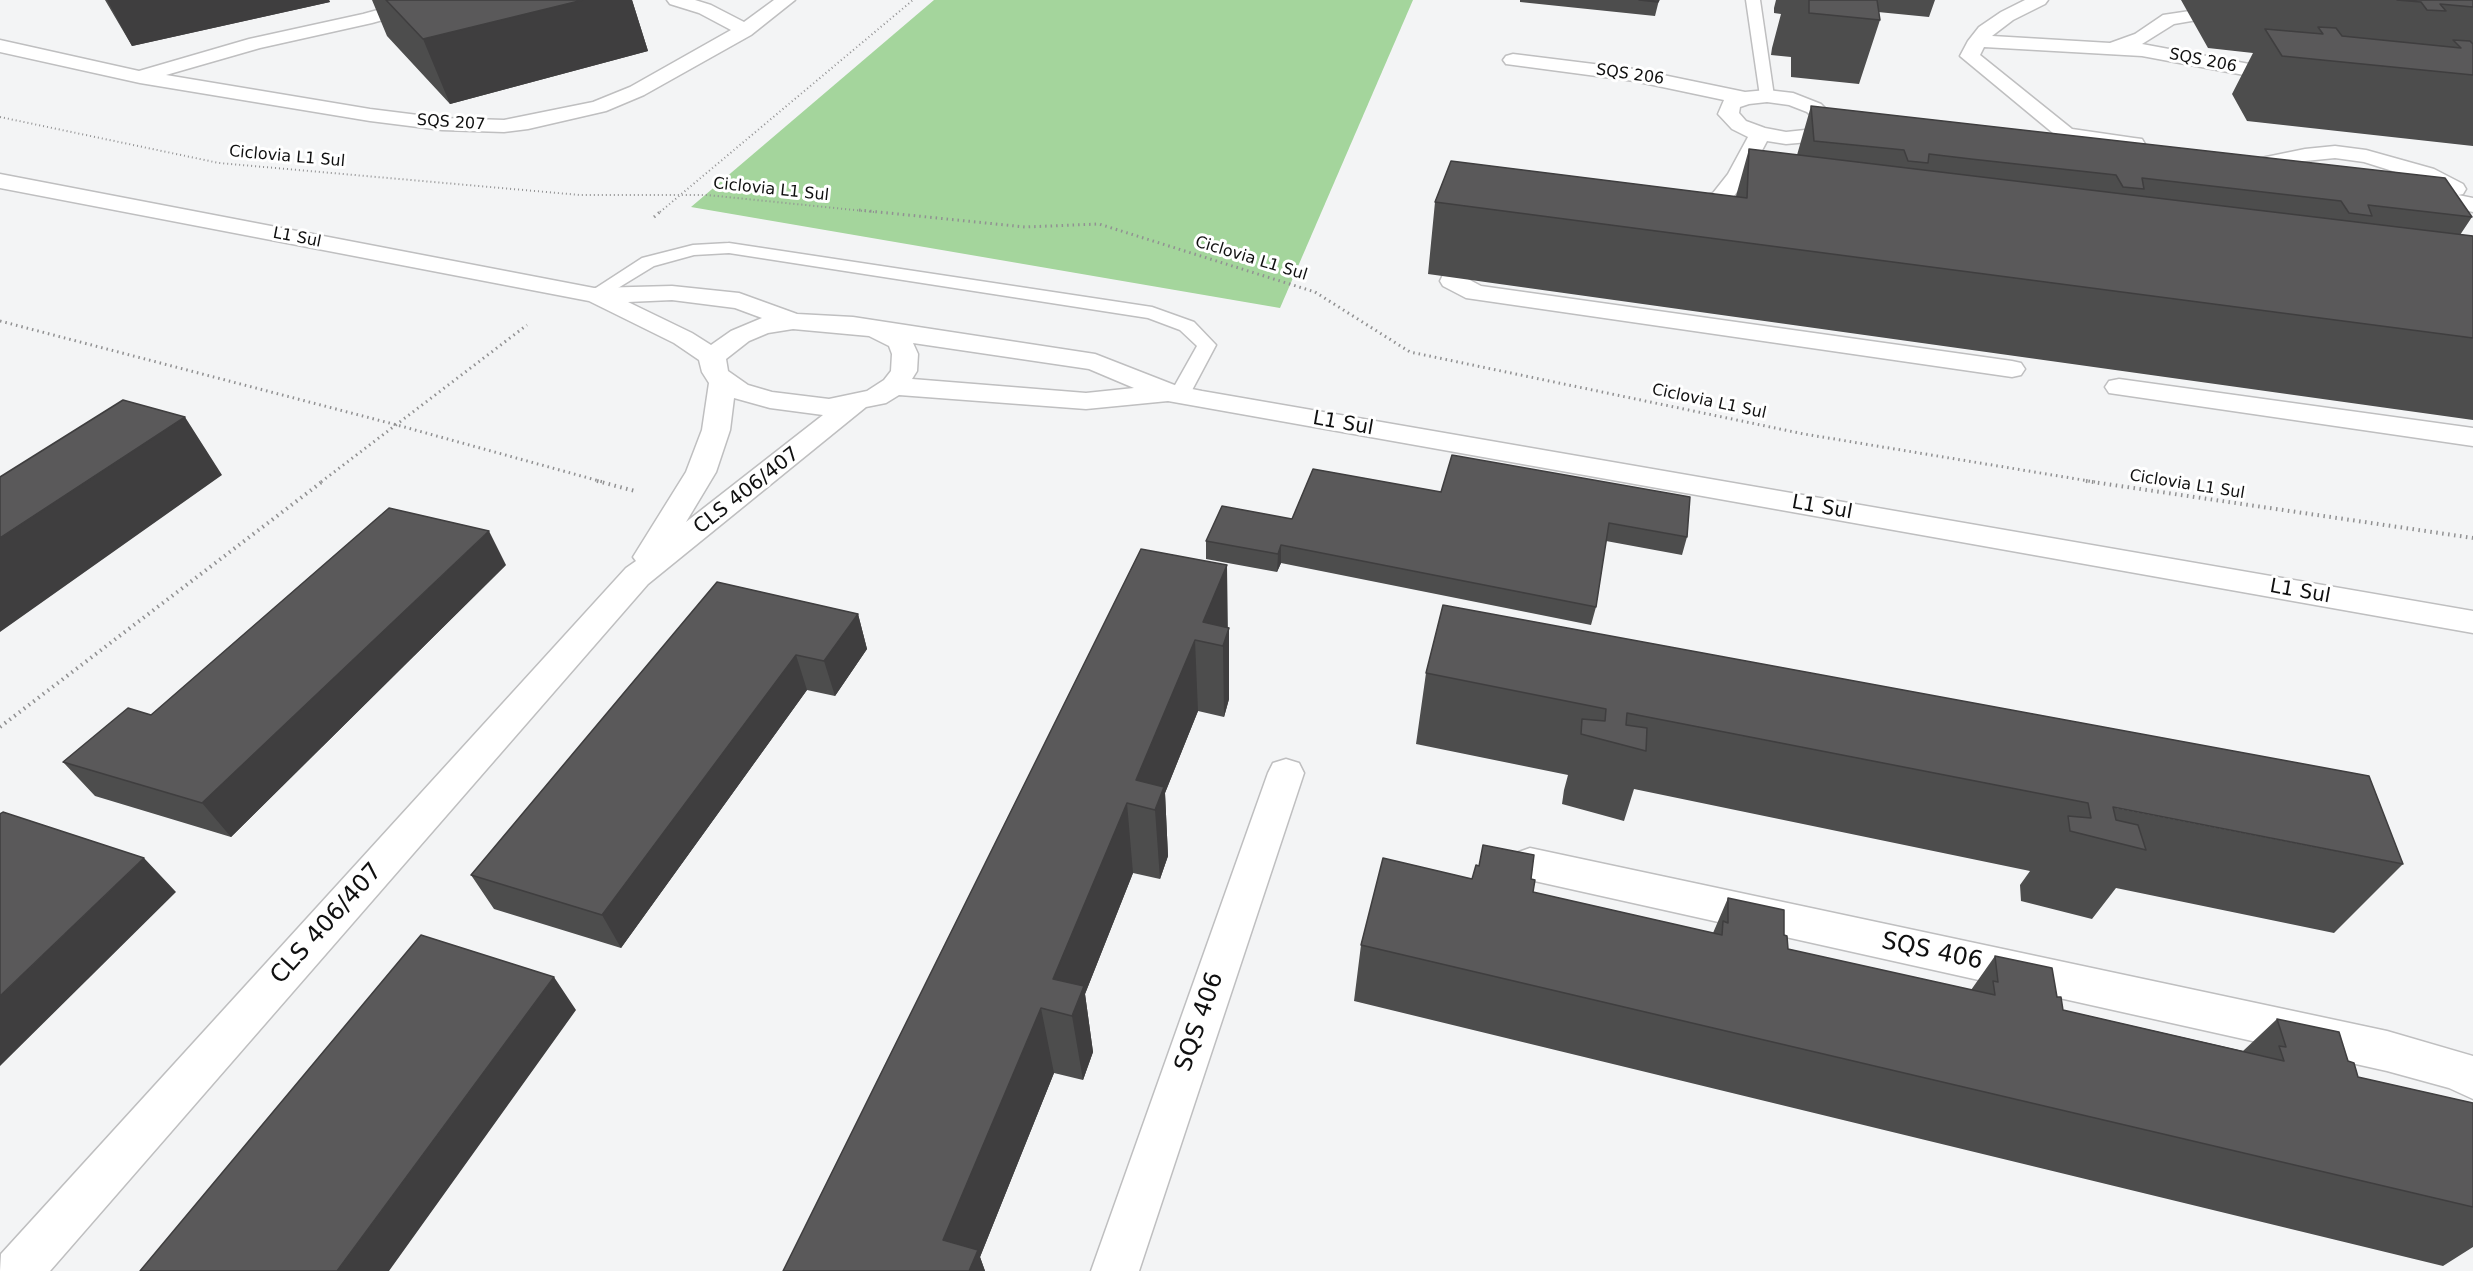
<!DOCTYPE html>
<html>
<head>
<meta charset="utf-8">
<style>
	body { margin:0 }
	canvas { display:block; background:#f3f4f5 }
</style>
</head>
<body>
<canvas width="2473" height="1271"></canvas>
<script>
const context = document.querySelector('canvas').getContext('2d');
context.lineJoin = 'round';
function fill(path, color) {
  context.fillStyle = color;
  context.fill(path, 'evenodd');
}
function poly(rows) {
  const path = new Path2D();
  for (const r of rows) {
    path.moveTo(r[0], r[1]);
    for (let i = 2; i < r.length; i += 2) path.lineTo(r[i], r[i + 1]);
  }
  return path;
}
function stroke(path, color, width, dash) {
  context.strokeStyle = color;
  context.lineWidth = width;
  context.lineCap = dash ? 'butt' : 'round';
  context.setLineDash(dash || []);
  context.stroke(path);
}
function drawText(font, color, halo, rows, align = 'center') {
  context.font = font + ' "DejaVu Sans",sans-serif';
  context.lineWidth = 6;
  context.setLineDash([]);
  context.textBaseline = 'middle';
  context.strokeStyle = halo;
  context.fillStyle = color;
  for (const [text, x, y, turn = 0] of rows) {
    context.save();
    context.translate(x, y);
    context.rotate((+turn || 0) * Math.PI / 180);
    context.textAlign = isNaN(turn) ? turn : align;
    if (halo) context.strokeText(text, 0, 0);
    context.fillText(text, 0, 0);
    context.restore();
  }
}
const green = poly([
	[934,0,1413,0,1280,308,691,207]
]);
const pathFar2 = poly([
	[0,117,219,163,580,195,707,195,874,212],
	[660,212,913,0]
]);
const pathFar1 = poly([
	[859,210,1025,227,1099,224,1315,292,1410,352,1804,434,2095,482],
	[654,217,662,210],
	[0,321,397,425,603,482],
	[321,482,527,325]
]);
const path = poly([
	[597,481,635,491],
	[2086,481,2473,538],
	[0,727,323,481]
]);
const service = poly([
	[1746,0,1760,0,1774,96,1767,100,1760,96,1746,0],
	[729,243,1152,307,1194,322,1216,345,1190,394,1187,398,1180,400,1173,398,1170,394,1197,346,1180,330,1148,318,729,253,694,255,654,266,600,299,588,299,585,295,642,258,693,245,729,243]
]);
const minor = poly([
	[414,0,443,0,440,4,372,23,260,48,166,75,370,109,442,118,504,120,593,102,630,87,731,30,699,13,670,4,667,0,695,0,711,5,744,22,774,0,795,0,751,35,644,95,606,111,528,129,504,132,442,130,370,121,140,83,0,52,0,40,139,71,249,39,363,14,414,0],
	[2025,0,2048,0,2045,4,2013,20,1992,36,2110,43,2135,34,2163,15,2203,9,2233,11,2239,12,2242,16,2239,20,2203,19,2174,24,2142,44,2287,71,2294,73,2297,77,2294,81,2287,83,2142,56,1984,47,1980,55,2072,129,2134,138,2142,139,2145,144,2142,149,2134,150,2059,138,1960,56,1968,41,1979,27,2001,12,2025,0],
	[1513,54,1634,69,1745,92,1767,90,1793,93,1821,104,1835,118,1834,129,1831,133,1809,142,1786,144,1767,141,1749,175,1729,203,1683,217,1675,215,1672,210,1675,205,1713,193,1728,174,1748,137,1732,129,1718,114,1724,100,1634,81,1506,64,1503,60,1506,56,1513,54],
	[1767,102,1789,105,1807,112,1815,119,1814,126,1805,130,1786,132,1765,128,1746,121,1739,113,1740,107,1749,104,1767,102],
	[2335,146,2366,150,2434,169,2463,184,2466,189,2463,194,2458,195,2473,198,2473,212,2410,198,2407,193,2410,188,2418,186,2443,192,2418,179,2364,162,2335,158,2305,161,2266,171,2258,169,2255,164,2258,159,2266,157,2305,149,2335,146],
	[1474,229,1482,231,1486,236,1466,278,1481,286,2012,361,2021,363,2025,369,2021,375,2012,377,1466,298,1443,286,1440,281,1462,236,1466,231,1474,229],
	[2119,379,2473,428,2473,446,2109,393,2105,387,2109,381,2119,379],
	[1286,759,1299,763,1304,773,1139,1271,1091,1271,1268,773,1273,763,1286,759],
	[1530,848,2387,1031,2473,1056,2473,1099,2449,1088,2387,1071,1530,880,1516,875,1511,864,1516,853,1530,848]
]);
const tertiary = poly([
	[0,174,594,288,672,286,739,293,797,314,853,317,1095,354,1177,386,1202,391,2473,611,2473,633,1168,401,1086,409,899,395,886,403,866,407,648,584,50,1271,0,1271,1,1254,626,568,636,561,633,557,686,472,702,430,709,383,702,372,699,360,674,343,589,301,0,188,0,174],
	[672,300,735,308,762,318,731,331,711,345,692,333,628,302,672,300],
	[793,329,869,336,889,346,892,354,891,371,884,380,867,391,829,399,772,392,748,385,728,371,726,359,749,341,768,333,793,329],
	[913,343,1089,369,1134,388,1086,393,912,379,917,371,918,354,913,343],
	[734,398,770,408,823,415,686,522,716,472,730,430,734,398]
]);
const wall = poly([
	[105,0,329,0,330,2,132,46],
	[372,0,632,0,648,51,450,104,387,36],
	[1520,0,1659,0,1655,16,1520,2],
	[1776,0,1935,0,1929,17,1878,12,1880,20,1859,84,1791,77,1791,57,1771,55,1772,48,1781,14,1774,13,1774,8],
	[2181,0,2473,0,2473,146,2247,121,2232,94,2253,53,2208,48],
	[1811,106,2472,217,2460,235,2473,236,2473,420,1428,274,1435,202,1736,196,1749,149,1797,155],
	[1313,469,1687,537,1682,555,1606,541,1596,607,1591,625,1281,563,1277,572,1206,559,1206,541,1292,519],
	[506,565,231,837,95,796,63,762,151,715],
	[1227,565,1229,699,1224,717,1198,711,1165,793,1168,856,1160,879,1133,873,1085,994,1093,1052,1083,1080,1054,1073,980,1257,985,1271,783,1271],
	[717,582,858,614,867,649,835,696,807,690,621,948,494,909,471,875],
	[1426,673,2403,864,2334,933,2116,888,2092,919,2021,901,2020,885,2030,871,1634,789,1624,821,1562,804,1564,790,1568,775,1416,744],
	[1483,845,1531,879,1533,892,1713,933,1728,898,1784,935,1788,949,1971,990,1995,956,2057,997,2063,1010,2243,1051,2277,1019,2348,1061,2358,1077,2473,1103,2473,1247,2443,1266,1354,1001,1361,945,1472,879,1479,866]
]);
const shadedWall = poly([
	[107,0,329,0,330,2,132,46],
	[583,0,632,0,648,51,450,104,423,39],
	[185,417,222,475,0,632,0,537],
	[489,531,506,565,231,837,202,803],
	[1281,545,1281,563,1277,572,1278,554],
	[1227,565,1227,633,1229,628,1229,699,1224,717,1223,646,1203,622],
	[858,614,867,649,835,696,824,661],
	[1195,640,1198,711,1165,793,1168,856,1160,879,1155,810,1136,780],
	[796,655,807,690,621,948,602,915],
	[1127,803,1133,873,1085,994,1093,1052,1083,1080,1072,1016,1053,979],
	[144,858,176,892,0,1066,0,996],
	[554,977,576,1010,389,1271,337,1271],
	[1041,1008,1054,1073,980,1257,985,1271,954,1271,943,1240]
]);
const building = poly([
	[386,0,583,0,423,39,386,0],
	[1639,0,1659,0,1658,2,1639,0],
	[1809,0,1877,0,1880,20,1809,13,1809,0],
	[2397,0,2473,0,2473,7,2440,4,2446,11,2427,10,2421,2,2397,0],
	[2318,27,2336,28,2342,36,2461,48,2453,40,2470,41,2473,44,2473,75,2282,56,2265,29,2323,34,2318,27],
	[1811,106,2445,178,2472,217,2368,205,2372,216,2349,213,2341,201,2142,178,2144,189,2123,187,2116,175,1971,159,1929,154,1928,163,1908,161,1904,150,1814,141,1811,106],
	[1749,149,2473,236,2473,338,1435,202,1451,161,1747,198,1749,149],
	[123,400,185,417,0,538,0,477,123,400],
	[1452,455,1690,497,1687,537,1609,523,1596,607,1281,545,1278,554,1206,541,1222,506,1292,519,1313,469,1441,492,1452,455],
	[389,508,489,531,202,803,63,762,128,708,151,715,389,508],
	[1141,549,1227,565,1203,622,1229,628,1223,646,1195,640,1136,780,1164,787,1155,810,1127,803,1053,979,1084,986,1072,1016,1041,1008,943,1240,978,1250,969,1271,783,1271,1141,549],
	[717,582,858,614,824,661,796,655,602,915,471,875,717,582],
	[1443,605,2369,776,2403,864,2113,807,2116,820,2138,825,2146,850,2070,831,2068,816,2091,818,2088,803,1627,713,1626,725,1647,728,1646,751,1581,734,1582,719,1605,721,1606,709,1426,673,1443,605],
	[3,812,144,858,0,996,0,814,3,812],
	[1483,845,1534,855,1531,879,1535,880,1533,892,1722,935,1723,921,1728,923,1728,898,1784,910,1784,935,1787,936,1788,949,1995,995,1993,981,1998,982,1995,956,2052,968,2057,997,2061,997,2063,1010,2284,1061,2279,1046,2286,1047,2277,1019,2339,1032,2348,1061,2354,1063,2358,1077,2473,1103,2473,1207,1361,945,1383,858,1472,879,1476,865,1479,866,1483,845],
	[421,935,554,977,337,1271,140,1271,421,935]
]);
const farStreetnames = [
	["SQS 206",2203,61,11],
	["SQS 206",1630,75,8],
	["SQS 207",451,123,4],
	["Ciclovia L1 Sul",287,157,5],
	["Ciclovia L1 Sul",771,190,6],
	["L1 Sul",297,238,11],
	["Ciclovia L1 Sul",1251,259,17],
	["Ciclovia L1 Sul",1709,402,12],
	["Ciclovia L1 Sul",2187,485,9]
];
const streetNames = [
	["L1 Sul",1343,424,10],
	["CLS 406/407",747,491,-38],
	["L1 Sul",1822,508,10],
	["L1 Sul",2300,592,10]
];
const nearStreetnames = [
	["CLS 406/407",327,924,-48],
	["SQS 406",1932,952,12],
	["SQS 406",1200,1022,-71]
];
fill(green, '#a4d59c');
stroke(service, '#bfbfc0', 3);
stroke(minor, '#bfbfc0', 3);
stroke(tertiary, '#bfbfc0', 3);
stroke(pathFar2, '#919192', 2, [1, 3]);
stroke(pathFar1, '#919192', 3, [1.5, 4]);
stroke(path, '#919192', 4, [1.5, 4.5]);
fill(service, '#fff');
fill(minor, '#fff');
fill(tertiary, '#fff');
fill(wall, '#4d4d4d');
fill(shadedWall, '#3f3e3f');
fill(building, '#5a595a');
stroke(building, '#3f3e3f', 1.5);
drawText('16px', '#101010', '#fff', farStreetnames);
drawText('20px', '#101010', '#fff', streetNames);
drawText('24px', '#101010', '#fff', nearStreetnames);
</script>
</body>
</html>
